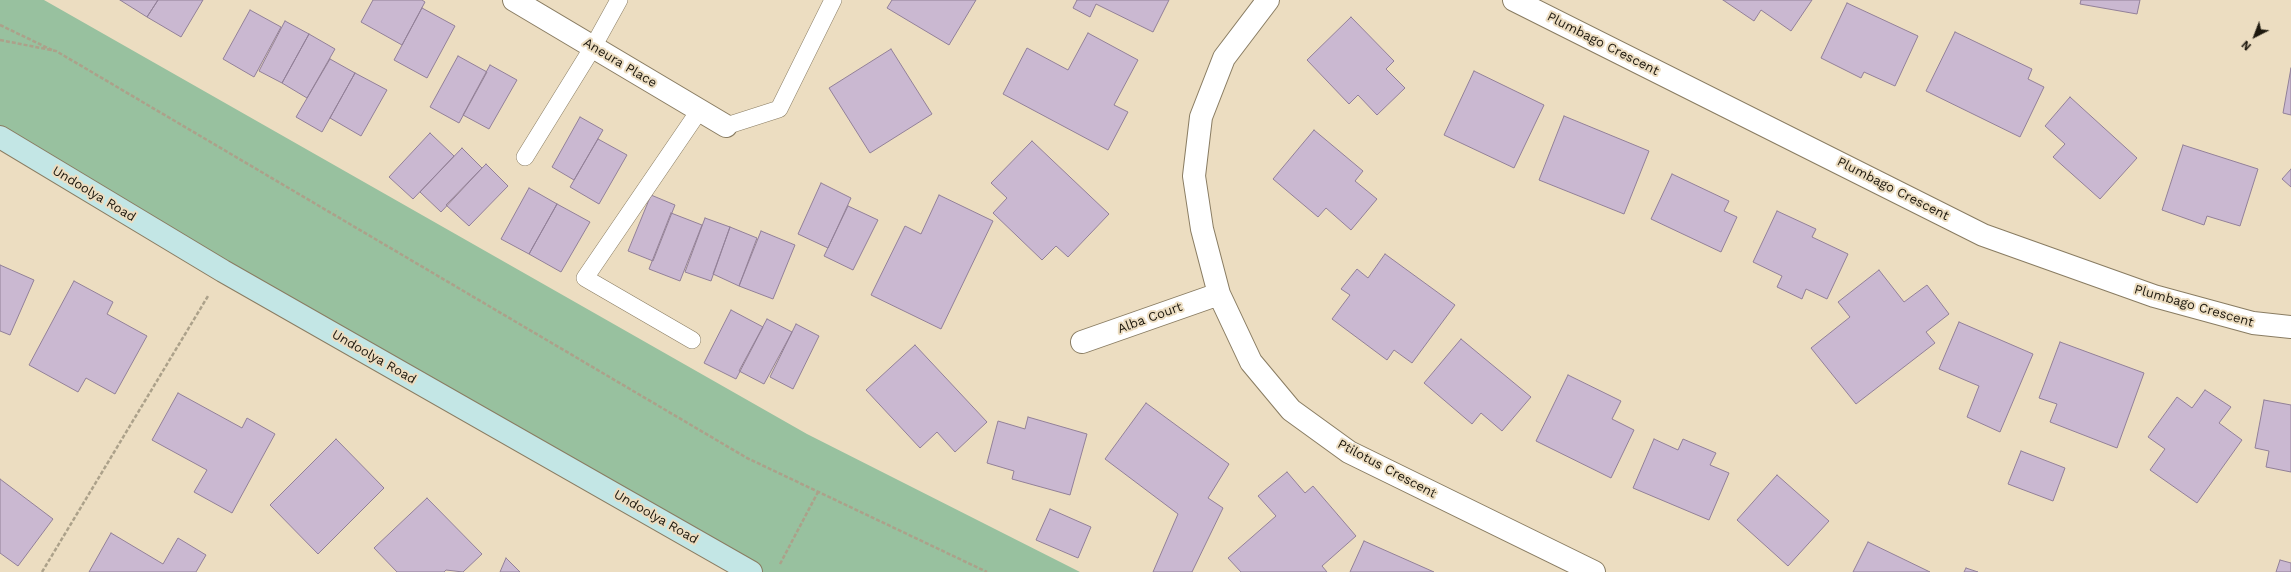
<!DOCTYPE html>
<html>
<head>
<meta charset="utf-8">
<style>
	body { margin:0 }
	#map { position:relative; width:2291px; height:572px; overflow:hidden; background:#ecddc1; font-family:"Work Sans",sans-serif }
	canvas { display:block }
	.north { position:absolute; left:2235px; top:16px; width:40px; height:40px; -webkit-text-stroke:3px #ecddc1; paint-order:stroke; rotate:222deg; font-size:11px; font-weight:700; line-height:16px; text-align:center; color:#1d180e }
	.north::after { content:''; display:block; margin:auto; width:14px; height:18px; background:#1d180e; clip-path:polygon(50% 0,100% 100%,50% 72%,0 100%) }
</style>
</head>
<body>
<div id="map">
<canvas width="2291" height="572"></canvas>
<div class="north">N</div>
</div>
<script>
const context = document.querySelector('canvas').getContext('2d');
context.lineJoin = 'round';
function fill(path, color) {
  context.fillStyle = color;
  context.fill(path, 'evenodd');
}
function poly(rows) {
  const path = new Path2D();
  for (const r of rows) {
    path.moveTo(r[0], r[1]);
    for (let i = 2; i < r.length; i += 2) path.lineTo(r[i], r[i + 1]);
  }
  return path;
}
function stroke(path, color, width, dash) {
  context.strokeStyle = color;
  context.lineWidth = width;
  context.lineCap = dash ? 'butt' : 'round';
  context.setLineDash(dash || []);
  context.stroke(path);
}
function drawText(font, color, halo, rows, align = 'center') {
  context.font = font + ' "Work Sans",sans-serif';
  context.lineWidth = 4;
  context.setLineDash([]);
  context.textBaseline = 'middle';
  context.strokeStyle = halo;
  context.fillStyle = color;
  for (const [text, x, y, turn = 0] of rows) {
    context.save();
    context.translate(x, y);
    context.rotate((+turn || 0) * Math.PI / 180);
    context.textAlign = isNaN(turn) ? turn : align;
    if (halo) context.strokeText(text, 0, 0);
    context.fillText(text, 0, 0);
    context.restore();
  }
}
const green = poly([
	[0,0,44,0,807,434,1080,572,751,572,0,137]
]);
const building = poly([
	[120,0,158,0,147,17,120,0],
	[158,0,203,0,181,37,147,17,158,0],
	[373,0,422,0,425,2,402,45,361,22,373,0],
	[892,0,976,0,949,45,887,8,892,0],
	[1077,0,1169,0,1153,32,1096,4,1090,17,1073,8,1077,0],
	[1723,0,1812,0,1791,31,1761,10,1754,21,1723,0],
	[2081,0,2140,0,2137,14,2080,4,2081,0],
	[1847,3,1918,36,1895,86,1864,72,1861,78,1821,58,1847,3],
	[422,8,455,26,427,78,394,60,422,8],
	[250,10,281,27,254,77,223,59,250,10],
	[1351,17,1394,61,1386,69,1405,88,1377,115,1358,95,1349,104,1307,60,1351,17],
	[285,21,309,34,282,83,259,71,285,21],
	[1955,32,2032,69,2028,79,2044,87,2020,137,1926,91,1955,32],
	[1088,33,1138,60,1114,105,1128,112,1108,150,1003,94,1027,48,1068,70,1088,33],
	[309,34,335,49,307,98,282,83,309,34],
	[891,49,932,114,870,153,829,88,891,49],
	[458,56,487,72,459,123,430,107,458,56],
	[330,59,355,73,322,132,296,117,330,59],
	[490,65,517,80,489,129,463,115,490,65],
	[2291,68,2291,115,2283,113,2291,68],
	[1474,71,1544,105,1514,168,1444,135,1474,71],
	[355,73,387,90,361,136,330,118,355,73],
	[2070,97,2137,158,2100,199,2053,157,2065,144,2045,126,2070,97],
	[1564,116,1649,151,1624,214,1539,180,1564,116],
	[580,117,603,130,574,180,552,167,580,117],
	[1314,130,1363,171,1355,181,1377,199,1351,230,1326,208,1318,217,1273,179,1314,130],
	[430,133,454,156,413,199,389,177,430,133],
	[598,139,627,155,599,204,570,187,598,139],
	[1032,141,1109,214,1068,257,1056,246,1042,260,993,213,1007,198,991,183,1032,141],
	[2183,145,2258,169,2240,226,2207,216,2204,225,2162,210,2183,145],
	[462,148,482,168,441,212,420,192,462,148],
	[486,164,508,186,469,226,446,205,486,164],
	[2291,169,2291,187,2282,179,2291,169],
	[1672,174,1729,201,1724,211,1737,217,1721,252,1651,219,1672,174],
	[821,183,851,198,828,248,798,234,821,183],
	[529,188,557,204,529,254,501,239,529,188],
	[651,195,675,205,653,261,628,251,651,195],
	[939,195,993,221,941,329,871,295,905,226,921,234,939,195],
	[557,204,590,222,561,272,529,254,557,204],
	[848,206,878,220,853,270,824,256,848,206],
	[1777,211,1816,229,1812,237,1848,254,1827,299,1806,289,1802,299,1777,287,1782,276,1753,262,1777,211],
	[671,213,702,225,680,281,649,269,671,213],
	[705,218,730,227,711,281,685,272,705,218],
	[730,227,757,238,739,286,713,274,730,227],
	[761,231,795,245,773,299,739,286,761,231],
	[1385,254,1455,305,1412,363,1394,350,1387,360,1332,319,1350,295,1341,289,1357,269,1368,278,1385,254],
	[0,265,34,280,10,335,0,331,0,265],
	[1879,270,1904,302,1927,285,1949,314,1926,332,1935,343,1856,404,1811,348,1850,317,1838,302,1879,270],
	[74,281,113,302,107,314,147,336,115,394,86,378,78,392,29,365,74,281],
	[731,310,763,327,736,379,704,363,731,310],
	[767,319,792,332,764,384,739,371,767,319],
	[1959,322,2033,354,2000,432,1967,417,1979,386,1939,369,1959,322],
	[796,324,819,336,793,389,770,377,796,324],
	[1461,339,1531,397,1502,431,1481,413,1472,424,1424,383,1461,339],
	[2060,342,2144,373,2117,448,2050,422,2057,404,2039,398,2060,342],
	[915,345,987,422,955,452,937,432,920,448,866,390,915,345],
	[1568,375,1621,401,1612,419,1634,430,1611,478,1536,441,1568,375],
	[2205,390,2231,407,2219,423,2242,440,2197,503,2150,470,2165,449,2148,437,2177,397,2192,408,2205,390],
	[178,393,242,428,247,418,275,434,232,513,194,492,207,470,152,440,178,393],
	[2264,400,2291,405,2291,472,2266,467,2269,451,2255,448,2264,400],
	[1146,403,1229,464,1208,498,1223,508,1192,572,1153,572,1178,514,1105,459,1146,403],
	[1028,417,1087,434,1070,495,1012,479,1014,471,987,463,998,421,1025,429,1028,417],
	[336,439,384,488,318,554,270,505,336,439],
	[1654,439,1678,450,1683,439,1716,453,1710,465,1729,473,1709,520,1633,488,1654,439],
	[2021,451,2065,468,2053,501,2008,484,2021,451],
	[1287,472,1305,493,1313,486,1356,536,1322,566,1327,572,1241,572,1228,558,1276,516,1258,496,1287,472],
	[1777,475,1829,521,1788,566,1737,520,1777,475],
	[0,479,53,519,18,566,0,553,0,479],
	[427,498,482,554,463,572,446,570,444,572,397,572,374,548,427,498],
	[1050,509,1091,527,1078,558,1036,540,1050,509],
	[111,533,163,564,178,538,206,555,196,572,89,572,111,533],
	[1364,541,1434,572,1350,572,1364,541],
	[1868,542,1930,572,1853,572,1868,542],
	[506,558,520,572,500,572,506,558],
	[2280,560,2291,563,2291,572,2276,572,2280,560],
	[1966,568,1978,572,1964,572,1966,568]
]);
const path = poly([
	[0,25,52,50],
	[0,40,56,51,747,458,987,572],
	[780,564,818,492],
	[42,572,208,296]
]);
const lane = poly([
	[726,126,779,109,833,0],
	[525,157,593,47,619,0],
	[692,340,585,278,699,111]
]);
const street = poly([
	[514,0,726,126],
	[1268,0,1224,58,1201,117,1194,176,1202,229,1219,294,1251,362,1291,410,1349,452,1594,572],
	[1514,0,1983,235,2154,296,2253,323,2291,327],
	[1082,342,1219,294]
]);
const secondary = poly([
	[0,137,223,271,751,572]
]);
const streetNames = [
	["Plumbago Crescent",1603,44,27],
	["Aneura Place",620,63,31],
	["Plumbago Crescent",1893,189,27],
	["Undoolya Road",94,194,31],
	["Plumbago Crescent",2194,306,16],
	["Alba Court",1150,318,-20],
	["Undoolya Road",374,357,30],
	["Ptilotus Crescent",1387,469,28],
	["Undoolya Road",656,517,30]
];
fill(green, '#98c19f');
fill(building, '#cab8d1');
stroke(building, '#928098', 1);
stroke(lane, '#897c62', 18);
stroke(street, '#897c62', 24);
stroke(secondary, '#897c62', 24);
stroke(path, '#aca18a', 2.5, [4, 2]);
stroke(lane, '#fff', 17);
stroke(street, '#fff', 22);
stroke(secondary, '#c3e6e5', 22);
drawText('13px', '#1d180e', '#ecddc1', streetNames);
</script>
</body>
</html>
